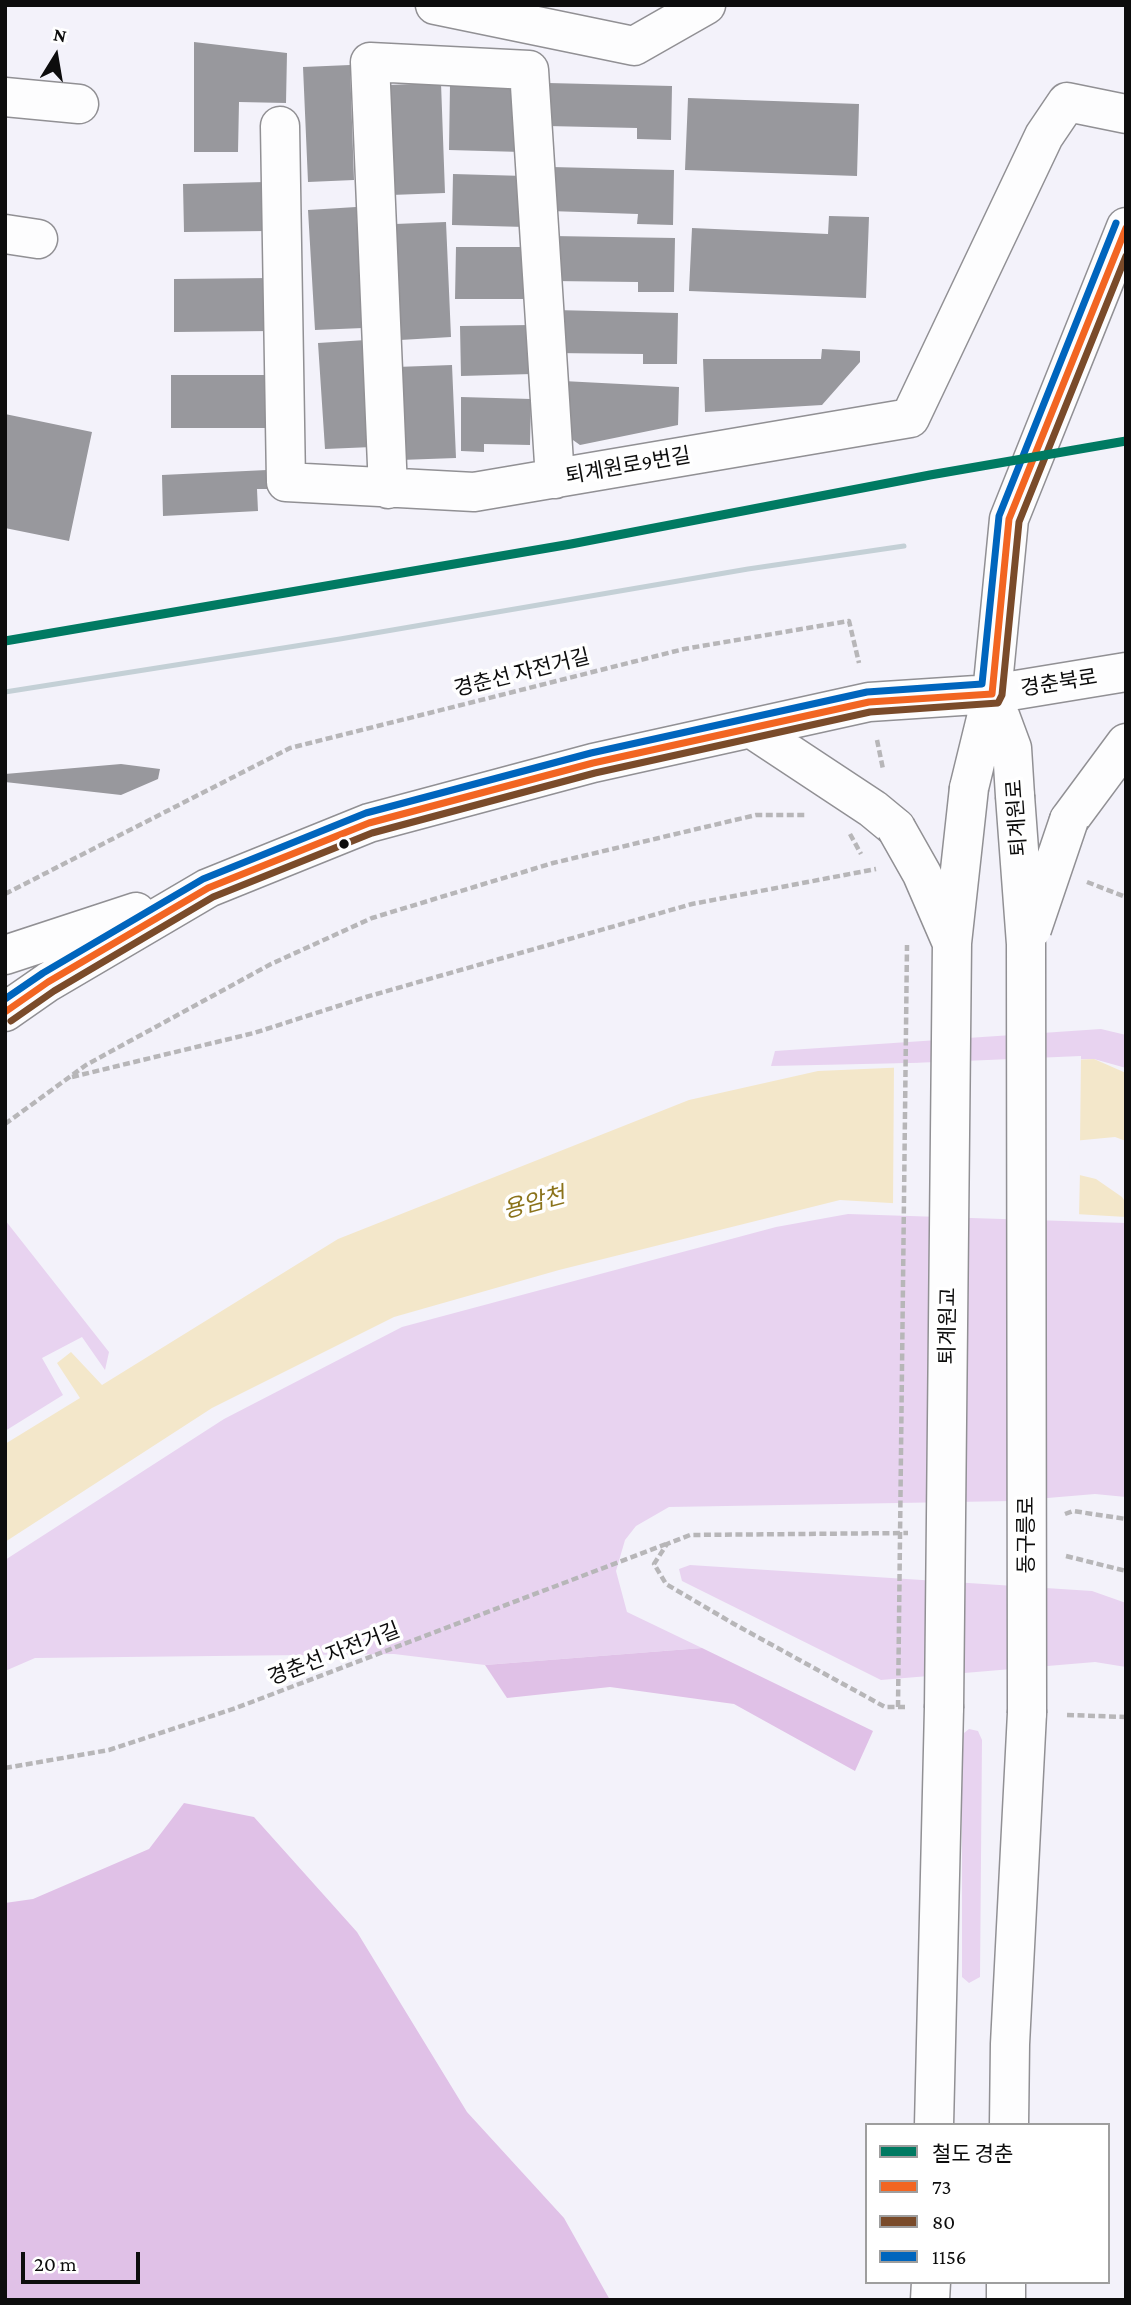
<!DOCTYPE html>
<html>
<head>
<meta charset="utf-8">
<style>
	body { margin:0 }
	#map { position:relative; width:1131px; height:2305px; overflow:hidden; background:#f3f2fa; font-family:"Crimson Pro","Noto Sans KR",serif }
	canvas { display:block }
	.frame { position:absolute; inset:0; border:7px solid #0d0d0d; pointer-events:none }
	.legend { position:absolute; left:865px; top:2123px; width:245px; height:161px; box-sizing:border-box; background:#fff; border:2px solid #9e9e9e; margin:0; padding:9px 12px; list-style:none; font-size:21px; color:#0d0d0d }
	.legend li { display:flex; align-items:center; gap:14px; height:35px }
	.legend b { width:35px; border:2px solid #9e9e9e }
	.north { position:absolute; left:21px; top:21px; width:70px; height:70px; -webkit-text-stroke:5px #fff; paint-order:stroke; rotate:11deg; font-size:19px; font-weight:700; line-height:28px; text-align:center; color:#0d0d0d }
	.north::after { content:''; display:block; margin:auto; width:24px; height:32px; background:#0d0d0d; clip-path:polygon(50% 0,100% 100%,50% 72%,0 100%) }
	.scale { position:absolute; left:21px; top:2252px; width:119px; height:32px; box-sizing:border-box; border:4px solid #0d0d0d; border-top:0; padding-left:9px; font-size:21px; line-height:24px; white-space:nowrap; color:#0d0d0d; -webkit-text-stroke:5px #fff; paint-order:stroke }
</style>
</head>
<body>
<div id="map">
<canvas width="1131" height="2305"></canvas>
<div class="frame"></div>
<ul class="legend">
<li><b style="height:9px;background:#007a62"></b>철도 경춘</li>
<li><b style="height:9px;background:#f26522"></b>73</li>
<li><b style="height:9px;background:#7a4b2a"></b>80</li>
<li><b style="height:9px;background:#0065bd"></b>1156</li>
</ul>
<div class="north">N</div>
<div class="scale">20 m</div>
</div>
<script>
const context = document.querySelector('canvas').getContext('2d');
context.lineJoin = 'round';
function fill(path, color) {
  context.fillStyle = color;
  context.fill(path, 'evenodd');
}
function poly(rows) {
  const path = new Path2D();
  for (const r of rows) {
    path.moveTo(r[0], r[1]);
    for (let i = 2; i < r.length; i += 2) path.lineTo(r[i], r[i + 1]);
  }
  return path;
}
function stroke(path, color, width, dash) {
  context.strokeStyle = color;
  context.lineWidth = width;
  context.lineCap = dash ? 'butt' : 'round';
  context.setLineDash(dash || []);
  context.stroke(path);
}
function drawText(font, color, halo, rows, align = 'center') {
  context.font = font + ' "Crimson Pro","Noto Sans KR",serif';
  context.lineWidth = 7;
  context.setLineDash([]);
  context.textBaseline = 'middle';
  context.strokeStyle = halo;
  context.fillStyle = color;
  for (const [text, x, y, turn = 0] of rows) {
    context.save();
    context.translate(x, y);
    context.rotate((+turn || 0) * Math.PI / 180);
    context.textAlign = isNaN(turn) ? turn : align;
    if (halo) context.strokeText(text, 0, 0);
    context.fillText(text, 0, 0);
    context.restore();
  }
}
const green = poly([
	[1101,1029,1126,1035,1126,1068,1094,1059,771,1066,775,1051],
	[848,1214,1126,1223,1126,1497,1095,1494,1012,1501,669,1507,636,1526,625,1540,616,1571,627,1612,702,1648,485,1665,394,1654,35,1658,5,1671,5,1560,224,1419,402,1327,776,1227],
	[5,1220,109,1352,105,1370,82,1337,42,1358,63,1395,5,1431],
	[690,1565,1092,1591,1126,1603,1126,1667,1095,1662,881,1680,682,1581,679,1569],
	[969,1729,978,1731,982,1740,980,1977,969,1983,962,1977,962,1739,964,1733]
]);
const forest = poly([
	[702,1648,873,1731,855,1771,734,1704,610,1687,507,1698,485,1665],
	[184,1803,254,1817,357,1932,467,2112,564,2218,610,2300,5,2300,5,1903,33,1899,149,1849]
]);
const water = poly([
	[1094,1059,1126,1073,1126,1141,1115,1137,1073,1141,1064,1156,1067,1172,1096,1179,1122,1197,1126,1203,1126,1217,840,1200,559,1270,394,1317,212,1408,5,1542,5,1444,80,1398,57,1363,71,1352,102,1385,338,1239,689,1100,818,1071]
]);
const pier = poly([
	[1081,1056,1080,1144,1075,1144,1068,1156,1070,1169,1080,1171,1079,1218,893,1207,894,1064]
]);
const building = poly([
	[194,42,287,53,286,103,239,102,238,152,194,152],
	[350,65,354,180,308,182,303,67],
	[441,83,445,193,391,195,387,85],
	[548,83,672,86,671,140,637,139,637,128,547,126],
	[450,84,523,86,522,152,449,150],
	[688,98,859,104,857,176,685,170],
	[551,167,674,170,673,225,637,224,638,214,550,211],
	[453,174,525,176,525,227,452,225],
	[265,182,267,231,184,232,183,184],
	[356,207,363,328,315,330,308,210],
	[829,216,869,217,866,298,689,291,692,228,828,234],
	[446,222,451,337,400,340,395,224],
	[552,236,675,238,674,292,638,292,638,282,552,281],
	[456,247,527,247,527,299,455,299],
	[271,278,272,331,174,332,174,279],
	[555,310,678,313,677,364,643,364,643,354,554,353],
	[531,325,532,374,461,376,460,326],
	[366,340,372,447,325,449,318,343],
	[822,349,860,351,860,362,822,405,705,412,703,359,821,359],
	[452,365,456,458,400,460,396,367],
	[171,375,275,375,275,428,171,428],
	[563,381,679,387,678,425,580,445,563,433],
	[461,397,531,399,530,445,484,444,484,452,461,451],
	[5,414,92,432,69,541,5,528],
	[267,470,268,489,257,489,258,511,163,516,162,475],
	[121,764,160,769,158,779,121,795,5,782,5,774]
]);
const path = poly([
	[877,740,883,769],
	[1087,882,1126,897],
	[5,894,290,748,684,649,849,621,859,663],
	[72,1077,254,1033,366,997,692,904,876,869],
	[5,1124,86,1065,271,964,372,918,553,863,756,815,807,815],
	[1065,1514,1073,1511,1126,1519],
	[1066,1556,1126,1571],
	[905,1707,885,1707,734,1624,666,1584,654,1564,667,1544,690,1535,908,1533],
	[1067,1715,1126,1717],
	[5,1768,109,1750,236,1708,666,1544]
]);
const minor = poly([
	[435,5,634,46,706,5],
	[5,97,79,104],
	[280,126,286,482,474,492,910,418,1044,136,1067,102,1126,114],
	[5,234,38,239],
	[388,489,370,62,529,70,555,479],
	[992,694,1012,748,1015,796],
	[752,729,873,809,896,828],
	[969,788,992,694,1009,519,1126,227],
	[1069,820,1126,743],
	[5,955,136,912],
	[5,1012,48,982,208,888,369,823,593,763,869,702,992,694,1126,672],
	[934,2125,944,1708],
	[1009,2125,1010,2044,1027,1713],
	[930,2300,931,2282],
	[1006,2300,1006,2282]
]);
const rail = poly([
	[5,692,340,639,748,569,904,546]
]);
const pathBridge = poly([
	[850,834,861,854],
	[898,1707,907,945]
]);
const minorBridge = poly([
	[1015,796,1026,944,1027,1713],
	[896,828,922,874,951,941],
	[1032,929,1069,820],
	[944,1708,952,943,969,788]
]);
const bus1 = poly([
	[5,1012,48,982,208,888,369,823,593,763,869,702,992,694,1009,519,1126,228]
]);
const bus2 = poly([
	[11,1021,54,991,213,897,372,833,595,773,870,712,998,703,1002,695,1019,522,1126,256]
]);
const bus3 = poly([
	[5,999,43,973,203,879,366,813,591,753,867,692,982,684,999,516,1116,223]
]);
const rail1 = poly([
	[5,641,571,544,930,475,1126,441]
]);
const markers = [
	[344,844,6,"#0d0d0d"]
];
const streetNames = [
	["퇴계원로9번길",628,466,-10],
	["경춘선 자전거길",522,673,-14],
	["경춘북로",1059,683,-9],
	["퇴계원로",1017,818,-94],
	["퇴계원교",948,1326,-89],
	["동구릉로",1027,1535,-90],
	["경춘선 자전거길",334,1654,-21]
];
const waterNames = [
	["용암천",534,1203,-15]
];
fill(green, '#e8d3f0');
fill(forest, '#e0c1e7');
fill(water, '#f3e7ca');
fill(pier, '#f3f2fa');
fill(building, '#98989d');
stroke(minor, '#919094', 41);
stroke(path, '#b7b6b8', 4.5, [7, 3.5]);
stroke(minor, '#fdfdfe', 38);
stroke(rail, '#c4d0d6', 5);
stroke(minorBridge, '#919094', 41, []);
stroke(pathBridge, '#b7b6b8', 4.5, [7, 3.5]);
stroke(minorBridge, '#fdfdfe', 38);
stroke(bus1, '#f26522', 7);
stroke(bus2, '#7a4b2a', 7);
stroke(bus3, '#0065bd', 7);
stroke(rail1, '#007a62', 9);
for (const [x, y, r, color] of markers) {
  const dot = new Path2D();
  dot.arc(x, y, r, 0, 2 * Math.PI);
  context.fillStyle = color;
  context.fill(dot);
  stroke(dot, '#fff', 2.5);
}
drawText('21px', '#0d0d0d', '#fff', streetNames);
drawText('italic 23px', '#8b731b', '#fff', waterNames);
</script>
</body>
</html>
